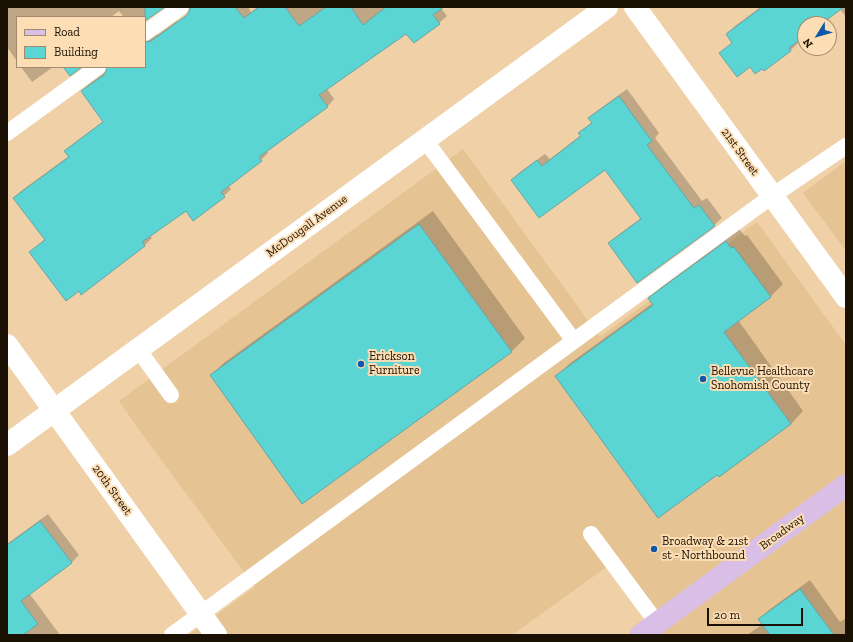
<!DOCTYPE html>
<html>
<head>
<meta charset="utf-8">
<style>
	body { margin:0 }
	#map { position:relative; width:853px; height:642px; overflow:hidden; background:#efd0a7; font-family:"Zilla Slab",serif }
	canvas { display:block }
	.frame { position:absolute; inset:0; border:8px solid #1a1003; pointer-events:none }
	.legend { position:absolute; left:16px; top:16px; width:130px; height:52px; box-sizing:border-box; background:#fcddb4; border:1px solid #a28b6d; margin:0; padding:5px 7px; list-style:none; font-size:12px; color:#1a1003 }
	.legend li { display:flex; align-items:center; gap:8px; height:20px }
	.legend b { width:20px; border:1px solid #a28b6d }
	.north { position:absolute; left:797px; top:16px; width:40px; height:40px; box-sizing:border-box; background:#fcddb4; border:1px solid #a28b6d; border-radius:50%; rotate:233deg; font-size:11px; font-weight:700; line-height:16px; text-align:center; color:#1a1003 }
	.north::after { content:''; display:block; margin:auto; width:14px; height:18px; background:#0f58a8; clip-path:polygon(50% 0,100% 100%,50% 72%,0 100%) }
	.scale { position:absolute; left:707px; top:608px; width:96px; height:18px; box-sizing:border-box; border:2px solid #1a1003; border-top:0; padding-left:5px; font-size:12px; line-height:14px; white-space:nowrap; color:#1a1003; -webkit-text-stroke:3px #fcddb4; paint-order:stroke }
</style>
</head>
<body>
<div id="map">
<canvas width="853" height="642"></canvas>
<div class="frame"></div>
<ul class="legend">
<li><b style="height:5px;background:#d9bee6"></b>Road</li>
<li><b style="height:11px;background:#5bd4d4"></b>Building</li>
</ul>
<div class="north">N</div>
<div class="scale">20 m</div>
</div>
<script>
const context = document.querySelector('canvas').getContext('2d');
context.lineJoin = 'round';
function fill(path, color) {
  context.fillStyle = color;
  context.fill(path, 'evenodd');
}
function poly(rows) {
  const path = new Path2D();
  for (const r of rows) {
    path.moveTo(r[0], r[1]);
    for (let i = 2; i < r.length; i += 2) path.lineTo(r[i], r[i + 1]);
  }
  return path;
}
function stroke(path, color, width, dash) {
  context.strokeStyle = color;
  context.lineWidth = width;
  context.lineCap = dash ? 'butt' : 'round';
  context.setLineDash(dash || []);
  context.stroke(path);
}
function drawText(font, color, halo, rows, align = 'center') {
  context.font = font + ' "Zilla Slab",serif';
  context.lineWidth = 4;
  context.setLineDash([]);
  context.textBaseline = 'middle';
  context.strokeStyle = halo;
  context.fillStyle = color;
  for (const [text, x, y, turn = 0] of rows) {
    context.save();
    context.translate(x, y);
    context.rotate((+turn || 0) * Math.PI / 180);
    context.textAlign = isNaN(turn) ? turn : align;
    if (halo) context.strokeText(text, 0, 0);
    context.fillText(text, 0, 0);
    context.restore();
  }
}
const built = poly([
	[463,149,600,337,757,222,846,345,846,635,658,635,608,566,512,635,189,635,255,587,140,431,119,401],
	[846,161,846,251,803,193]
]);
const shadow = poly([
	[7,7,162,7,145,20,145,17,124,17,119,11,111,17,17,17,17,61,7,47],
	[205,7,248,7,251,12,258,7,440,7,447,16,439,23,407,32,327,89,334,99,327,107,267,150,268,153,261,160,228,185,231,189,224,196,187,209,150,236,152,238,145,245,81,293,79,290,30,252,38,245,45,239,14,198,21,191,69,156,65,151,73,144,104,121,82,91,89,84,108,70,130,67,145,67,145,39,159,34,177,21,180,25],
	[761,7,846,7,846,17,840,9,819,24,805,24,805,34,797,40,798,43,791,50,764,70,750,66,721,53,733,42,727,34,735,26],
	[21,67,53,67,32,82],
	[627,89,659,133,655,138,702,201,707,198,722,218,714,225,609,243,617,236,641,218,606,169,512,180,520,172,545,154,550,159,581,135,579,133,592,122,589,118,597,111],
	[433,211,525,338,512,351,303,502,211,375,225,362],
	[739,229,745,236,747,235,783,284,770,297,738,320,803,411,791,424,557,376,569,364,653,303,650,298,662,286],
	[48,514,79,555,71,563,29,593,60,635,7,635,7,544],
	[810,580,840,622,846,618,846,635,747,635,763,624,760,619,769,610]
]);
const building = poly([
	[145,7,165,7,145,21,145,7],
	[190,7,235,7,244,18,259,7,285,7,299,26,326,7,351,7,363,25,386,7,444,7,433,15,440,24,414,43,406,34,319,95,328,107,259,157,262,161,221,192,225,197,193,221,186,211,142,242,145,246,81,295,79,291,66,301,29,252,45,240,13,198,69,157,64,151,103,122,81,91,104,75,106,71,107,67,145,67,145,42,151,41,187,15,189,11,190,7],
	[762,7,844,7,821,24,805,24,805,36,789,48,791,51,764,71,762,69,755,74,750,67,737,77,719,53,732,43,726,34,762,7],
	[63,67,82,67,70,76,63,67],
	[619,96,652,141,647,145,694,208,699,205,715,226,637,283,608,243,641,219,605,170,539,218,511,180,537,160,542,166,581,136,578,133,592,123,588,118,619,96],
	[419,224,512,352,302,504,210,375,419,224],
	[726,241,731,248,734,247,771,297,724,332,791,424,719,477,717,475,658,518,555,376,653,305,648,298,726,241],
	[40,521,72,563,21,601,38,624,23,635,7,635,7,545,40,521],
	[800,589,834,635,770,635,758,619,800,589]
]);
const lane = poly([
	[145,33,181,7],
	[7,133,98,67],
	[425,140,574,341],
	[138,349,171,395],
	[591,534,657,623],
	[172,635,772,196,846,146]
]);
const street = poly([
	[635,7,846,297],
	[7,345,216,635]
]);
const secondary = poly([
	[7,445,607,7]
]);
const primary = poly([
	[641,635,846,485]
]);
const markers = [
	[361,364,4,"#0f58a8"],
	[703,379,4,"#0f58a8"],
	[654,549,4,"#0f58a8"]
];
const streetNames = [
	["21st Street",740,152,54],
	["McDougall Avenue",307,226,-36],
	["20th Street",112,490,54],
	["Broadway",782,532,-36]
];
const poiNames = [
	["Erickson",369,357],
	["Furniture",369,371],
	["Bellevue Healthcare",711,372],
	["Snohomish County",711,386],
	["Broadway & 21st",662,542],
	["st - Northbound",662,556]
];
fill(built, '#e6c393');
fill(shadow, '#0003');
fill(building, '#5bd4d4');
stroke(building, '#67a5a4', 1);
stroke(lane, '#fff', 16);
stroke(street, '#fff', 22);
stroke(secondary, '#fff', 22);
stroke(primary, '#d9bee6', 22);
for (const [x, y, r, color] of markers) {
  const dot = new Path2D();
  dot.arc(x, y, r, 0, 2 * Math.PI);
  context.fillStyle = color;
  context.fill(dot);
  stroke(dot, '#fcddb4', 1.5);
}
drawText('12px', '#1a1003', '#fcddb4', streetNames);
drawText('12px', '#1a1003', '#fcddb4', poiNames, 'left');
</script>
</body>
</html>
